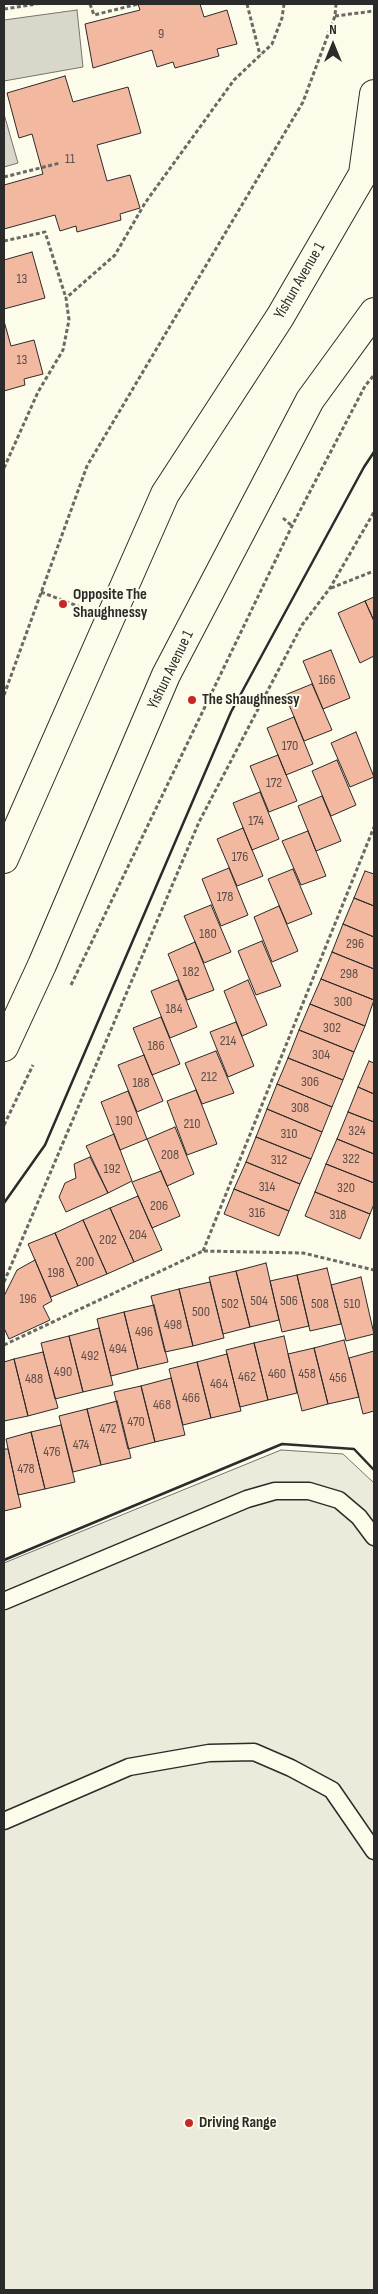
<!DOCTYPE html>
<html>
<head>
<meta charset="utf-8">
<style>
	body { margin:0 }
	#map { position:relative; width:378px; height:2294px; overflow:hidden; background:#fdfbea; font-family:"Sofia Sans Condensed",sans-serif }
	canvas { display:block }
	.frame { position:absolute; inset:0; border:5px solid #2b2b2b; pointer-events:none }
	.north { position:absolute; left:308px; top:20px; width:50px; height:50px; -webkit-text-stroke:4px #fdfbea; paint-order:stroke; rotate:0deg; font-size:14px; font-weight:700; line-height:20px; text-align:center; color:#2b2b2b }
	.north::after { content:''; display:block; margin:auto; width:18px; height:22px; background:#2b2b2b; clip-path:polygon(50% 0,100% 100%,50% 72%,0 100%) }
</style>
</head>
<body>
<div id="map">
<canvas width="378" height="2294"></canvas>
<div class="frame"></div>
<div class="north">N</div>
</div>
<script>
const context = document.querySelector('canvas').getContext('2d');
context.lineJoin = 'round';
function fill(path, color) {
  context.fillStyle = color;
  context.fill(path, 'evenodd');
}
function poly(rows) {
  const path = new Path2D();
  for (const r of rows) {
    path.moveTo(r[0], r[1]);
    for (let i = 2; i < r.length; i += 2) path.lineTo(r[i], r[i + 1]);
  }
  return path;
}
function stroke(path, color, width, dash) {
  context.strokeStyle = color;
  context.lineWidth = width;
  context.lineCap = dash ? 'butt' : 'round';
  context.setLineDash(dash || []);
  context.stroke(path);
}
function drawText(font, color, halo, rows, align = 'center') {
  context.font = font + ' "Sofia Sans Condensed",sans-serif';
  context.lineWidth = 4;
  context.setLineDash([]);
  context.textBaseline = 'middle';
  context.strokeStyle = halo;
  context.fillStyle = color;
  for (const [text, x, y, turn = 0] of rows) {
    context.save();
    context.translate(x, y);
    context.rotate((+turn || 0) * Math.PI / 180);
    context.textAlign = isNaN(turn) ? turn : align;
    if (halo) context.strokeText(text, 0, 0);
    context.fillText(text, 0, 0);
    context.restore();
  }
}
const green = poly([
	[281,1450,343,1454,374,1483,374,2290,4,2290,4,1563,281,1450]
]);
const water = poly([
	[77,10,83,67,4,81,4,20,77,10],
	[4,114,18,163,4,167,4,114]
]);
const building = poly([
	[138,4,200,4,204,17,227,10,237,44,217,49,219,56,175,68,173,62,157,67,152,50,93,68,85,24,140,10,138,4],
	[65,76,73,102,128,87,141,133,97,145,107,181,130,175,140,208,120,214,121,220,77,232,76,226,60,231,55,215,4,229,4,185,43,174,32,134,19,138,7,93,65,76],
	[32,252,45,298,4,309,4,260,32,252],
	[4,321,11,346,34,340,43,374,24,379,25,385,4,391,4,321],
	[374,597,374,621,365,601,374,597],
	[365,601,374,621,374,656,360,663,338,613,365,601],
	[331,650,350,698,323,709,303,661,331,650],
	[312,684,332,730,304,741,285,695,312,684],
	[294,717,313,764,286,775,267,728,294,717],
	[356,732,374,777,350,787,331,743,356,732],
	[278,755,297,801,269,812,250,766,278,755],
	[337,760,356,805,331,816,312,771,337,760],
	[260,792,279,839,252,850,233,803,260,792],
	[322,796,341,841,316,851,298,806,322,796],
	[243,828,263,876,237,886,217,839,243,828],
	[308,831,326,876,301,885,282,841,308,831],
	[229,868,248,915,221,926,202,879,229,868],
	[293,869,312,914,287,924,268,879,293,869],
	[365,871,374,874,374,906,354,898,365,871],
	[354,898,374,906,374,937,343,924,354,898],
	[211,905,231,952,204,963,184,916,211,905],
	[279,906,298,951,272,962,254,917,279,906],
	[343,924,374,937,374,969,332,952,343,924],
	[262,941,281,986,256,995,238,951,262,941],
	[195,942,214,990,187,1000,168,954,195,942],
	[332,952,374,969,374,1000,321,979,332,952],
	[321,979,374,1000,365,1026,310,1004,321,979],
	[178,980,197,1027,170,1038,151,991,178,980],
	[248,980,267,1025,242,1036,224,991,248,980],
	[310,1004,365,1026,354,1052,299,1030,310,1004],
	[161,1017,180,1064,152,1075,133,1028,161,1017],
	[236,1022,254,1066,228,1077,210,1032,236,1022],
	[299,1030,354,1052,343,1080,288,1058,299,1030],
	[216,1051,234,1093,202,1104,185,1063,216,1051],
	[144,1055,163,1101,137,1112,118,1065,144,1055],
	[288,1058,343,1080,332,1107,277,1084,288,1058],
	[369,1061,374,1063,374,1094,358,1087,369,1061],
	[277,1084,332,1107,322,1132,267,1109,277,1084],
	[358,1087,374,1094,374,1122,348,1112,358,1087],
	[196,1090,217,1144,187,1155,167,1101,196,1090],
	[128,1091,147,1139,120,1150,101,1102,128,1091],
	[267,1109,322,1132,311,1159,256,1137,267,1109],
	[348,1112,374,1122,374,1154,337,1139,348,1112],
	[175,1127,194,1174,167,1186,147,1139,175,1127],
	[114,1134,132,1181,108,1193,86,1146,114,1134],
	[256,1137,311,1159,300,1184,246,1162,256,1137],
	[337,1139,374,1154,374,1183,326,1164,337,1139],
	[90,1157,108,1193,66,1212,59,1197,65,1183,76,1178,74,1164,90,1157],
	[246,1162,300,1184,289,1211,234,1189,246,1162],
	[326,1164,374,1183,374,1204,370,1214,315,1192,326,1164],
	[161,1171,180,1216,152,1228,132,1182,161,1171],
	[234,1189,289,1211,279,1236,224,1214,234,1189],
	[315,1192,370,1214,360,1239,305,1216,315,1192],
	[138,1196,162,1250,134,1262,110,1208,138,1196],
	[110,1208,134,1262,107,1274,83,1220,110,1208],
	[83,1220,107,1274,78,1286,55,1233,83,1220],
	[55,1233,78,1286,51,1297,28,1244,55,1233],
	[35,1260,52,1301,43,1306,50,1320,9,1339,4,1328,4,1296,17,1270,35,1260],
	[266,1263,279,1320,250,1327,236,1271,266,1263],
	[327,1268,341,1324,310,1331,297,1275,327,1268],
	[236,1271,250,1327,223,1334,209,1277,236,1271],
	[297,1275,309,1326,282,1332,270,1281,297,1275],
	[361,1277,374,1334,346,1341,331,1285,361,1277],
	[210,1282,224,1338,193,1346,179,1289,210,1282],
	[179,1289,193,1346,165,1352,151,1296,179,1289],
	[154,1305,168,1362,138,1369,124,1312,154,1305],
	[124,1312,138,1369,111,1376,97,1319,124,1312],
	[99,1328,113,1385,83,1392,69,1336,99,1328],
	[69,1336,83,1392,55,1399,41,1343,69,1336],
	[284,1336,297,1393,268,1400,254,1343,284,1336],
	[344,1340,359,1397,328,1404,314,1348,344,1340],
	[254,1343,268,1400,240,1407,226,1350,254,1343],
	[314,1348,328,1404,302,1411,288,1354,314,1348],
	[374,1351,374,1411,363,1414,349,1358,374,1351],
	[43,1352,58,1408,28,1416,14,1359,43,1352],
	[227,1354,241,1411,211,1418,197,1362,227,1354],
	[14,1359,28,1416,4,1421,4,1362,14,1359],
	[197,1362,211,1418,183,1425,169,1369,197,1362],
	[171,1378,185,1435,155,1442,141,1386,171,1378],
	[141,1386,155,1442,128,1449,114,1392,141,1386],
	[117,1401,131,1458,101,1465,87,1409,117,1401],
	[87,1409,101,1465,73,1472,59,1416,87,1409],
	[61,1425,75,1482,45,1489,31,1432,61,1425],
	[31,1432,45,1489,18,1495,6,1439,31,1432],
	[4,1449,8,1449,21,1507,4,1511,4,1449]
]);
const path = poly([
	[90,4,94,15,138,4],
	[247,4,260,55],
	[4,9,37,4],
	[335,16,374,11],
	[4,177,60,163],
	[4,241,45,232,66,298],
	[4,468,38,392,63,350,69,320,66,298,115,255,145,203,234,80,272,44,282,18,284,4],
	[283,518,292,526],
	[331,588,374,571],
	[41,592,80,607],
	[4,695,87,466,303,102,335,16,336,4],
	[71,985,292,526,365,386,374,375],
	[4,1125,33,1065],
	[203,1251,374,827],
	[4,1282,199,822,302,625,330,588,374,512],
	[4,1345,203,1251,303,1253,374,1270]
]);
const lane = poly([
	[4,1601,247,1499,275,1491,309,1491,339,1500,359,1517,374,1537],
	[4,1821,129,1767,209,1753,254,1752,291,1768,332,1790,374,1851]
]);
const primary = poly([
	[363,174,374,94],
	[4,859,165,494,280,317,363,174,374,161],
	[4,1047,42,965,166,675,310,400,374,312]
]);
const wall = poly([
	[4,1203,45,1145,231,712,364,467,374,452],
	[4,1560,282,1444,354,1449,374,1470]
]);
const markers = [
	[63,604,5,"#c62828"],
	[192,700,5,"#c62828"],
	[189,2123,5,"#c62828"]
];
const numberNames = [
	["9",161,34],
	["11",70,159],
	["13",22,279],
	["13",22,360],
	["166",327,680],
	["170",290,746],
	["172",274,783],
	["174",256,821],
	["176",240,857],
	["178",225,897],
	["180",208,934],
	["296",355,944],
	["182",191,972],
	["298",349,974],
	["300",343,1002],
	["184",174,1009],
	["302",332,1028],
	["214",228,1041],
	["186",156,1046],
	["304",321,1055],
	["212",209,1077],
	["306",310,1082],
	["188",141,1083],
	["308",300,1108],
	["190",124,1121],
	["210",192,1124],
	["324",357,1131],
	["310",289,1134],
	["208",170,1155],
	["322",351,1159],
	["312",279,1160],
	["192",112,1169],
	["314",267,1187],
	["320",346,1188],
	["206",159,1206],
	["316",257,1213],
	["318",338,1215],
	["204",138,1235],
	["202",108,1240],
	["200",85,1262],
	["198",56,1273],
	["196",28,1299],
	["504",259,1301],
	["506",289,1301],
	["502",230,1304],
	["508",320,1304],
	["510",352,1304],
	["500",201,1312],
	["498",173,1325],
	["496",144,1332],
	["494",118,1349],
	["492",90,1356],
	["490",63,1372],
	["460",277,1374],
	["458",307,1374],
	["462",247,1377],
	["456",338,1378],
	["488",34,1379],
	["464",219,1384],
	["466",191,1398],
	["468",162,1405],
	["470",136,1422],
	["472",108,1429],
	["474",81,1445],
	["476",52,1452],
	["478",26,1469]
];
const streetNames = [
	["Yishun Avenue 1",300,281,-60],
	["Yishun Avenue 1",171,670,-64]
];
const poiNames = [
	["Opposite The",73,595],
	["Shaughnessy",73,613],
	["The Shaughnessy",202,700],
	["Driving Range",199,2123]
];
fill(green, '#ecebdb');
stroke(green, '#74746e', 1);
fill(water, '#d8d7c9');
stroke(water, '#74746e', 1);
fill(building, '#f2b8a0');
stroke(building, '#2b2b2b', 1);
stroke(lane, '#2b2b2b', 19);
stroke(primary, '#2b2b2b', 30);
stroke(path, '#6a6964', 3, [4, 2.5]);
stroke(lane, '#fdfbea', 16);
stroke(primary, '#fdfbea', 28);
stroke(wall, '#2b2b2b', 2.5);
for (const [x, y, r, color] of markers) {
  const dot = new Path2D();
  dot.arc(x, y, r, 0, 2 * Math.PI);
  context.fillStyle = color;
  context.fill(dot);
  stroke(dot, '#fdfbea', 2);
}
drawText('14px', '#5d4e48', null, numberNames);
drawText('16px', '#2b2b2b', '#fdfbea', streetNames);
drawText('bold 16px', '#2b2b2b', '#fdfbea', poiNames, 'left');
</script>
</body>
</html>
